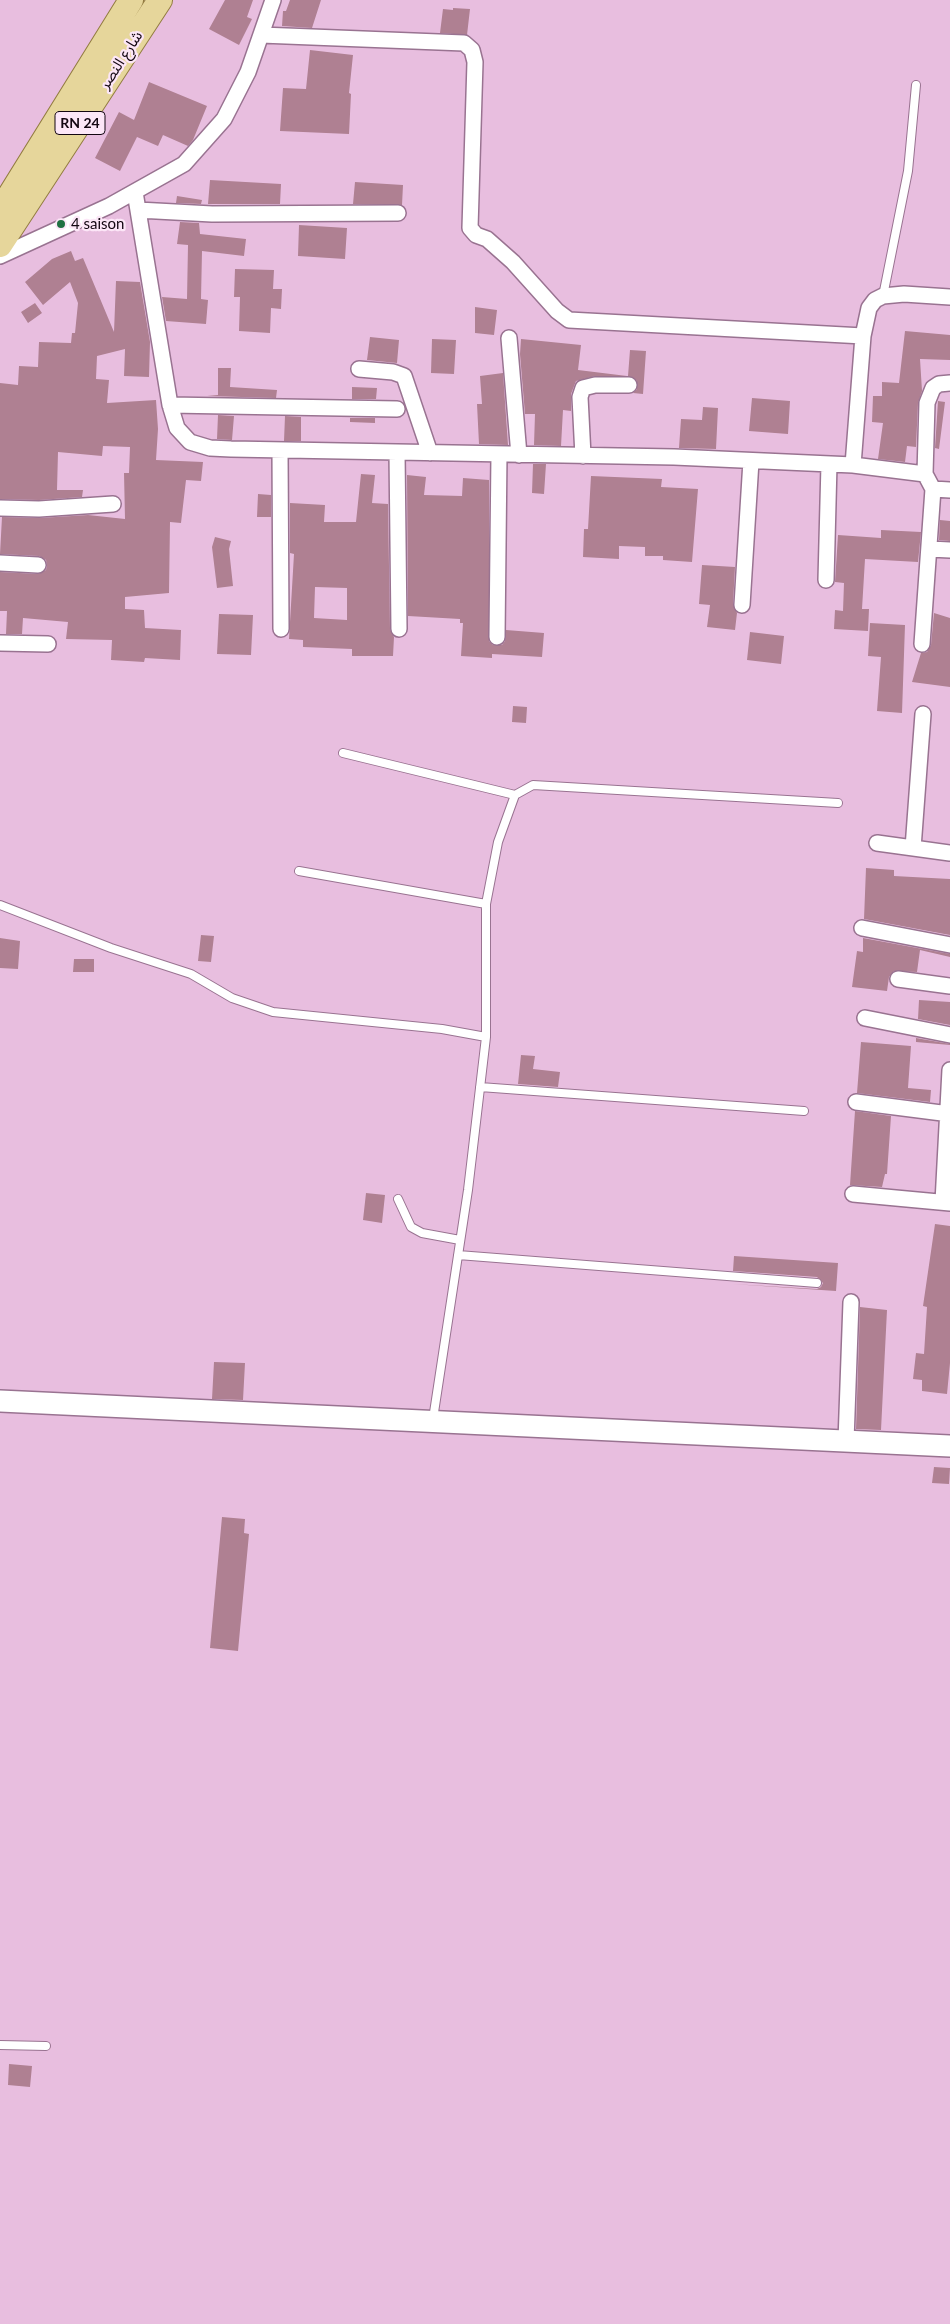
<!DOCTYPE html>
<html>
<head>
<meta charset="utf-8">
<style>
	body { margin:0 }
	canvas { display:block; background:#e8bedf }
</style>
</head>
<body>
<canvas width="950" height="2324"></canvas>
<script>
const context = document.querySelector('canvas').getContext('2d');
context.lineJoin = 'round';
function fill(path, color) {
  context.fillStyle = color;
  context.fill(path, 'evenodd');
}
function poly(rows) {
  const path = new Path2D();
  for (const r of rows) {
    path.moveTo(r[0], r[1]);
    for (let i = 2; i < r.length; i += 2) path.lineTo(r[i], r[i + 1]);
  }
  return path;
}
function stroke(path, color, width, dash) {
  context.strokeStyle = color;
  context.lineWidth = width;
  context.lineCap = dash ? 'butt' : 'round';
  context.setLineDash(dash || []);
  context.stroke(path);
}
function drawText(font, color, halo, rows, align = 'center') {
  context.font = font + ' Lato,"Noto Sans Arabic",sans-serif';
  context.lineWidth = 4.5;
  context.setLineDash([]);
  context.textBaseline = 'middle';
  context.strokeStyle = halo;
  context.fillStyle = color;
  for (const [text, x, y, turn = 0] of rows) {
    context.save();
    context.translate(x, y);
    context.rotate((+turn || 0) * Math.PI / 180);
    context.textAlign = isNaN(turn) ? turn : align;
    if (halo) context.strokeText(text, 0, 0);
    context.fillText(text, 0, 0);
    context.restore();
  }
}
const building = poly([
	[225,0,253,0,247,17,252,19,239,45,209,29],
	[290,0,321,0,312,28,282,26,283,11,286,11],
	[453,8,470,9,467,35,440,33,443,9,453,10],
	[310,50,353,55,349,93,351,94,349,134,280,131,283,88,306,89],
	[149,82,207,106,193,140,188,146,163,135,158,146,137,137,120,171,95,158,119,112,134,120],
	[210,180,281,184,280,204,208,204],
	[355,182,403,185,402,205,353,204],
	[177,196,202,200,201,204,176,203],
	[180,222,199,223,200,234,246,239,244,256,202,251,201,299,208,300,206,324,166,321,162,297,187,299,188,245,177,244],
	[299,225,347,228,345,259,298,256],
	[71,251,75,261,83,258,114,332,116,281,140,282,150,342,149,377,124,376,125,349,97,356,96,379,109,380,107,403,156,400,158,429,156,460,203,462,201,481,186,480,181,523,170,522,169,593,125,597,125,609,144,610,145,628,181,630,180,660,145,658,144,662,111,660,112,640,66,639,68,622,23,618,22,634,6,634,7,611,0,611,0,572,38,574,46,570,47,565,46,560,39,556,0,554,2,517,40,518,88,515,125,519,124,473,129,473,130,447,103,446,102,456,58,452,57,490,83,490,82,497,39,500,0,499,0,383,18,385,19,366,38,367,39,342,71,343,72,333,75,333,78,303,70,282,43,305,25,282,52,259],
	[235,269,274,270,273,289,282,289,281,309,271,308,270,333,239,331,240,297,234,297],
	[35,303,42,313,28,323,21,312],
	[475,307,497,310,494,335,475,333],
	[905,331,950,335,950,360,920,359,922,391,918,403,916,447,907,446,905,462,878,459,883,423,872,422,873,396,882,396,882,382,899,383],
	[370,337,399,340,397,363,367,360],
	[432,339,456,340,454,374,431,373],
	[521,339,581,345,578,370,627,376,595,376,576,381,571,394,571,411,563,410,561,446,534,445,535,414,525,414,520,354],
	[630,350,646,351,643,394,633,393,637,389,637,381,628,376],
	[218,368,231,368,230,387,277,390,276,398,207,396,218,395],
	[503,373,508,445,479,444,477,404,482,404,480,376],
	[352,387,377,388,376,399,352,399],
	[752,398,790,401,788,434,749,431],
	[938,401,945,402,939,449,935,448],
	[703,407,718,408,716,449,679,448,681,419,702,420],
	[218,415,234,416,232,440,217,439],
	[285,416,301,417,301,441,284,441],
	[350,418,375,418,375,423,350,422],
	[533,464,546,464,544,494,532,493],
	[361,474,375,475,372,503,388,504,390,629,394,637,393,656,352,656,352,649,303,647,303,640,289,639,294,554,290,553,290,503,325,505,324,522,356,522],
	[315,587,347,588,347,620,314,618],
	[407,475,426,477,424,495,462,496,463,478,489,480,489,641,493,645,502,645,505,641,506,630,544,633,542,657,492,654,492,658,461,656,463,623,460,623,460,619,408,616],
	[591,476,662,479,661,487,698,489,692,562,663,560,663,556,645,556,645,547,619,546,619,559,583,557,584,529,588,529],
	[258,494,271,495,271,517,257,517],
	[940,520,950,521,950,541,939,540],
	[881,530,921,532,918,562,865,559,862,609,869,609,868,631,834,629,835,610,843,611,844,583,835,582,838,535,881,538],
	[215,537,231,541,229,549,233,586,217,588,212,547],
	[702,565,735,567,733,604,737,613,735,630,707,627,710,605,699,604],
	[934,613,950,618,950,687,912,682,921,653,927,652,931,645],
	[219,614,253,615,251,655,217,654],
	[870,623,905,625,902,713,877,711,881,657,868,656],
	[750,632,784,636,781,664,747,660],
	[513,706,527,707,526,723,512,722],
	[866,868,894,870,894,876,950,879,950,935,864,919],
	[201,935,214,936,211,962,198,961],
	[0,938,20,941,18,969,0,968],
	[863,938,950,954,950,957,920,950,917,972,894,971,889,977,887,991,852,987,857,951,863,952],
	[74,959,94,959,94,972,73,972],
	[919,1000,950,1002,950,1025,918,1019],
	[916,1038,950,1044,950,1045,916,1042],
	[861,1042,911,1046,908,1088,931,1090,930,1102,857,1093],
	[521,1055,535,1056,533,1069,560,1072,558,1087,518,1084],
	[855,1111,891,1116,887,1174,885,1174,882,1187,850,1185],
	[366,1193,385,1195,382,1223,363,1220],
	[935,1224,950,1226,950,1363,947,1394,922,1391,922,1380,913,1379,916,1353,924,1354,927,1307,923,1306],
	[734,1256,838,1263,836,1291,732,1284,817,1289,821,1287,823,1283,817,1277,733,1271],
	[860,1307,887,1310,881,1430,856,1429],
	[214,1362,245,1363,243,1400,212,1399],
	[934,1467,950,1468,949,1484,932,1483],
	[222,1517,245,1519,244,1533,249,1534,238,1651,210,1648],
	[9,2064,32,2066,30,2087,8,2085]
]);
const lane = poly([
	[883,296,908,171,916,85],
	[343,753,515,795],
	[299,871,486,904],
	[0,905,111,948,191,974,232,998,273,1012,442,1029,486,1037],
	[480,1087,804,1111],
	[398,1199,411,1227,422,1233,460,1240],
	[458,1255,817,1283],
	[433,1419,468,1190,486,1037,486,904,498,842,515,795,533,785,838,803],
	[0,2045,46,2046]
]);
const street = poly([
	[261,35,464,43,472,50,475,62,470,228,476,235,487,239,513,262,557,311,569,320,863,336],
	[135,192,170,405,177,428,190,442,210,448,231,449,674,457,853,465,925,474],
	[138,210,212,214,398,213],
	[0,256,109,206,184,164,224,119,248,72,273,0],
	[509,338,519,455],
	[359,369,393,372,404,376,430,453],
	[170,405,397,409],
	[280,450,281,629],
	[397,452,399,629],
	[583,456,580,397,583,388,595,385,629,385],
	[853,465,863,336,869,308,875,300,883,296,904,294,950,297],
	[933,489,950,490],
	[0,508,39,509,113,504],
	[930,549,950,550],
	[0,563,38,565],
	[826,580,829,464],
	[742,605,751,461],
	[497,637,499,454],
	[0,643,48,644],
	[922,644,933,489,925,474,927,403,933,388,939,384,950,383],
	[877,843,950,853],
	[913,848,923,714],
	[862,928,950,945],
	[898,979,950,986],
	[865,1018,950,1035],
	[856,1102,950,1114],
	[853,1194,950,1203],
	[943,1202,950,1070],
	[846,1441,851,1302]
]);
const secondary = poly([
	[0,1401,950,1446]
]);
const primary = poly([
	[0,211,131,0],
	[0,245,160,0]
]);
const markers = [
	[61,224,5,"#1f7142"]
];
const shields = [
	[80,123,50]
];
const shieldNames = [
	["RN 24",80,123]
];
const streetNames = [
	["شارع النصر",121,60,-57]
];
const poiNames = [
	["4 saison",71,224]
];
fill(building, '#af8092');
stroke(lane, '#997391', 10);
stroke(street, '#997391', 18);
stroke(secondary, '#997391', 24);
stroke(primary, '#927c40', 26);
stroke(lane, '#fff', 8);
stroke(street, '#fff', 15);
stroke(secondary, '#fff', 21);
stroke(primary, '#e6d69b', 24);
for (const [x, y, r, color] of markers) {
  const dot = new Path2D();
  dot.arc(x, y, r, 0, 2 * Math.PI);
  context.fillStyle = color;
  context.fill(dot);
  stroke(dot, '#fce6f7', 2);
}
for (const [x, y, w] of shields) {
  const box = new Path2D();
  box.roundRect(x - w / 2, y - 11.5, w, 23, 4);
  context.fillStyle = '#fce6f7';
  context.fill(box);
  stroke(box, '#130611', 1);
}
drawText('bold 14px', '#130611', null, shieldNames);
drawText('15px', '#130611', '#fce6f7', streetNames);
drawText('15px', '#130611', '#fce6f7', poiNames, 'left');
</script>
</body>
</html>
